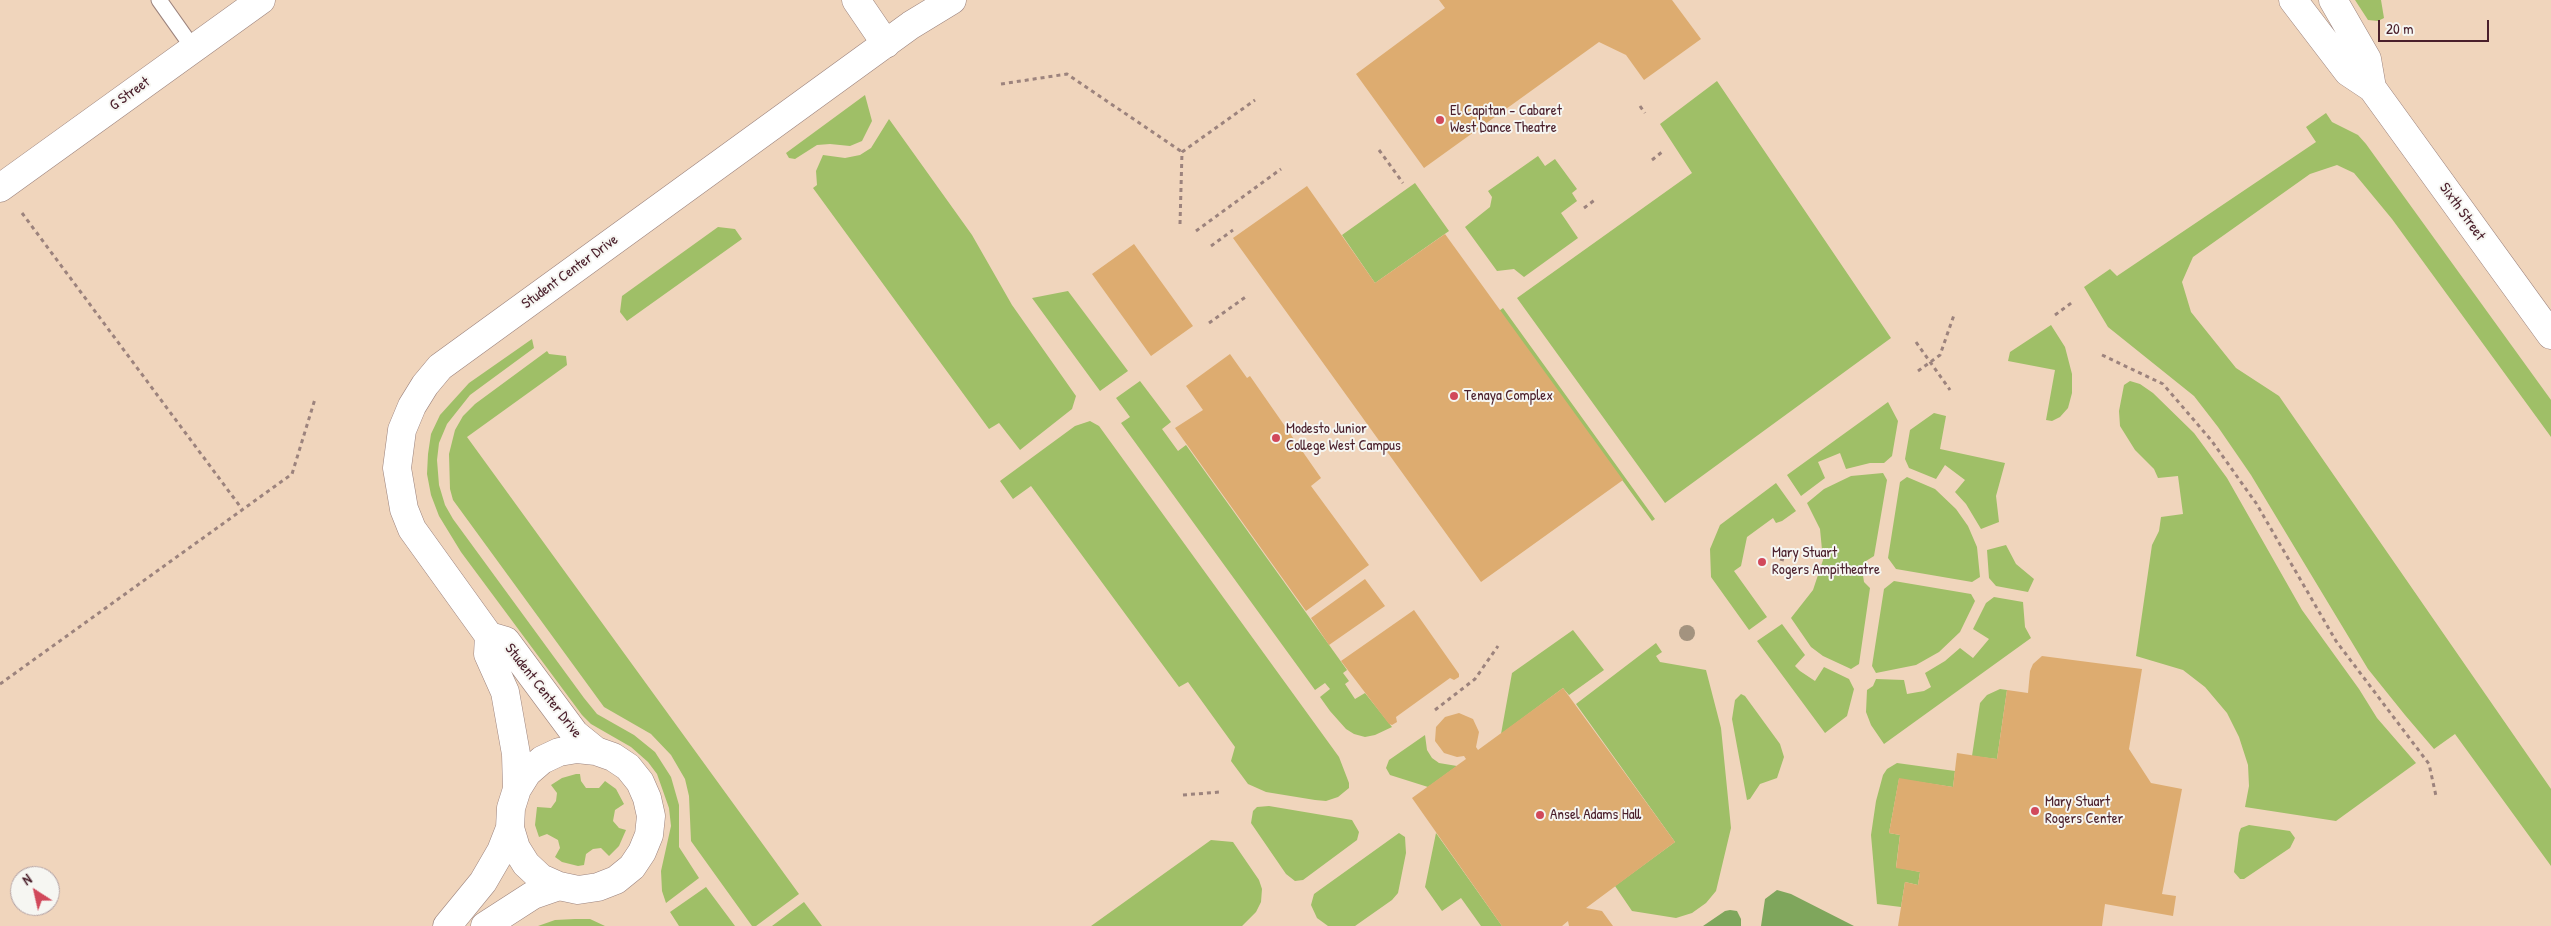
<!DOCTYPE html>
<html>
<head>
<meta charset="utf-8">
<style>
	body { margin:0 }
	#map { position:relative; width:2551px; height:926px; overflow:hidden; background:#efe7cf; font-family:"Patrick Hand",sans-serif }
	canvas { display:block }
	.north { position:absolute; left:10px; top:866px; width:50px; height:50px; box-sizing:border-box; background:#f6f6f2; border:1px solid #b1a0a2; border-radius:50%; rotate:325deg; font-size:14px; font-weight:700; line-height:20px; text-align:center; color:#4a1f2b }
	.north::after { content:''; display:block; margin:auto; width:18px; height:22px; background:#d1495b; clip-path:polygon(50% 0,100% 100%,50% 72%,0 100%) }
	.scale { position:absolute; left:2378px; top:20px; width:111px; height:22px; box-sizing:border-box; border:2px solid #4a1f2b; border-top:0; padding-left:6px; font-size:15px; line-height:18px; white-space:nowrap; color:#4a1f2b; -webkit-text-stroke:4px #f6f6f2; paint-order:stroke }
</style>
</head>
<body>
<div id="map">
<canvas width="2551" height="926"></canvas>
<div class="north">N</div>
<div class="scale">20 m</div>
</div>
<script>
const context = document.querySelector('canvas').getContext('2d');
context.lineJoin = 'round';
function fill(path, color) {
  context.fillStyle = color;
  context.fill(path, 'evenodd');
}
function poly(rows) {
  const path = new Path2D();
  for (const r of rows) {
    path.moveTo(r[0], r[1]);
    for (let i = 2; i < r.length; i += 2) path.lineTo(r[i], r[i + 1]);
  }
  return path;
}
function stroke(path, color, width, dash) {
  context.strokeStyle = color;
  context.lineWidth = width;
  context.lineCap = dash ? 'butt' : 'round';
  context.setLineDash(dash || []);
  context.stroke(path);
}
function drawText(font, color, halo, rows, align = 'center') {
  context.font = font + ' "Patrick Hand",sans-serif';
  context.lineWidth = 4;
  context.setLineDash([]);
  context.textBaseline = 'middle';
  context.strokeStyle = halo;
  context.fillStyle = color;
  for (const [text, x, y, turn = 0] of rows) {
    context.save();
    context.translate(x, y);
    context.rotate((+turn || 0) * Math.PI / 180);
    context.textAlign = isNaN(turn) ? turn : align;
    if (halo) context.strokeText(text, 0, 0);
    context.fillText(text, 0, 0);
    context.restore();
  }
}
const built = poly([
	[0,0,2551,0,2551,926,0,926],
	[20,876,50,876,50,906,20,906]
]);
const green = poly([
	[2355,0,2381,0,2384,18,2378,21,2368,20],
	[1717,81,1891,338,1665,503,1517,298,1692,173,1660,124],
	[865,95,872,121,862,141,850,146,830,144,817,145,795,159,789,158,786,153],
	[2326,113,2332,122,2358,135,2366,144,2551,400,2551,437,2392,219,2354,173,2337,165,2310,174,2193,257,2182,282,2191,312,2236,368,2279,396,2551,789,2551,866,2455,734,2434,749,2405,715,2368,669,2251,475,2218,427,2194,396,2108,327,2084,287,2110,269,2117,276,2316,142,2306,127],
	[889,119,972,235,1012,305,1076,396,1072,409,1020,450,999,423,989,429,813,188,817,185,816,171,823,155,845,158,860,155,871,148],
	[1538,156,1545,166,1555,159,1577,189,1572,193,1577,201,1561,213,1578,238,1524,277,1514,269,1497,271,1465,227,1490,207,1492,197,1488,191],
	[1415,183,1449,231,1375,283,1342,235],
	[718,227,735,229,742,239,627,321,620,312,622,296],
	[1068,291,1128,371,1100,391,1032,298],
	[1503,308,1655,519,1652,521,1499,311],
	[2051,325,2065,347,2072,374,2072,393,2068,408,2060,417,2052,421,2046,420,2055,370,2008,361,2010,352],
	[532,339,534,348,470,395,447,424,439,443,437,460,439,485,445,505,453,519,584,698,597,714,634,735,655,752,671,777,679,805,679,847,699,878,666,903,662,891,661,871,671,826,669,808,657,774,648,762,631,747,591,724,582,715,461,552,439,516,431,495,427,474,428,454,431,434,440,415,469,383],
	[547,351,549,354,566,356,567,365,467,437,799,894,756,926,752,926,691,841,689,796,685,779,671,755,651,734,604,707,453,500,450,489,449,454,455,430,463,416,475,404],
	[1140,381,1171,422,1162,429,1178,451,1186,445,1347,670,1343,673,1349,681,1345,684,1355,699,1365,693,1392,727,1375,735,1365,737,1354,734,1346,729,1330,711,1320,697,1330,689,1325,683,1315,690,1121,423,1130,417,1116,398],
	[2130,381,2140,384,2153,393,2194,433,2208,452,2227,478,2302,610,2359,689,2377,718,2416,763,2336,821,2245,807,2249,786,2248,765,2239,737,2227,713,2205,687,2183,670,2136,656,2152,545,2159,531,2161,517,2183,514,2178,476,2158,478,2154,469,2135,450,2120,426,2119,411,2124,385],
	[1888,402,1898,421,1892,456,1884,463,1870,463,1846,469,1840,453,1818,462,1825,478,1801,496,1787,475],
	[1934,413,1946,416,1940,449,2005,463,1996,496,1999,522,1981,529,1966,504,1955,492,1965,480,1945,465,1936,479,1909,468,1905,459,1910,430],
	[1090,421,1099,426,1339,757,1349,783,1349,788,1338,797,1326,801,1315,800,1266,792,1248,784,1231,761,1235,747,1188,682,1179,687,1031,486,1013,499,1000,481,1075,426],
	[1883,473,1887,480,1874,556,1866,561,1862,569,1864,582,1870,588,1859,664,1851,669,1823,656,1811,647,1791,618,1813,590,1823,560,1820,529,1807,503,1824,489,1851,476],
	[1907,477,1935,489,1956,509,1968,526,1977,547,1980,577,1972,582,1896,569,1888,558,1900,482],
	[1776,483,1796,511,1782,521,1776,523,1773,518,1747,537,1741,566,1734,571,1767,617,1749,630,1711,577,1710,549,1720,525],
	[2006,545,2016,564,2034,579,2028,592,1996,586,1989,578,1987,550],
	[1894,581,1971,594,1975,601,1960,632,1939,652,1916,665,1876,673,1872,666,1884,589],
	[1994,597,2023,602,2025,627,2031,638,1884,744,1871,725,1866,712,1867,690,1873,686,1876,679,1904,680,1907,694,1924,691,1931,687,1925,673,1945,661,1960,648,1973,658,1989,639,1973,629,1986,603],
	[1782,624,1805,655,1795,666,1800,671,1815,681,1824,667,1849,679,1854,689,1847,716,1825,733,1757,641],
	[1573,630,1604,670,1569,695,1563,688,1501,734,1512,673],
	[1656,643,1662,652,1656,656,1660,662,1706,670,1721,728,1731,828,1716,891,1706,903,1692,913,1676,918,1632,911,1615,886,1675,842,1576,704],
	[2000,689,2007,690,1997,759,1972,756,1980,703,1987,695],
	[1741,694,1745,696,1780,744,1784,757,1777,778,1760,784,1750,799,1747,800,1732,719,1735,700],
	[1425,735,1427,750,1432,758,1439,763,1457,766,1428,787,1390,775,1386,768,1389,760],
	[1897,763,1955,771,1953,787,1899,779,1889,833,1900,835,1896,867,1920,872,1918,885,1905,882,1901,907,1877,904,1871,835,1876,801,1883,775,1887,769],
	[576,774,580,774,581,781,586,788,599,788,605,781,616,789,624,804,615,810,613,821,619,828,626,830,619,846,609,856,601,848,593,849,586,854,584,865,578,866,562,862,555,857,560,848,558,840,547,834,539,837,535,825,537,807,551,808,556,801,557,793,551,785,562,778],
	[1269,806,1352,820,1359,832,1357,840,1303,880,1295,881,1286,874,1251,823,1253,811,1257,807],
	[2249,825,2290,831,2295,838,2290,848,2244,879,2240,879,2234,872,2239,833,2241,828],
	[1399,833,1405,837,1406,853,1398,893,1392,900,1355,926,1328,926,1317,918,1311,905,1314,894],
	[1436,833,1502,926,1481,926,1461,898,1442,911,1425,887],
	[1211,840,1233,842,1259,880,1262,889,1261,902,1256,912,1242,926,1091,926],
	[706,887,735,926,679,926,670,912],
	[804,902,822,926,772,926],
	[575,919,590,919,605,926,538,926,555,920]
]);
const forest = poly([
	[1777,890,1791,894,1854,926,1761,926,1765,899],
	[1730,910,1737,911,1741,919,1741,926,1703,926,1725,911]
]);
const building = poly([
	[1439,0,1672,0,1701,39,1644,80,1626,55,1599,42,1424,168,1356,74,1445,8],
	[1307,186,1375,283,1445,234,1623,480,1481,582,1233,238],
	[1134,244,1193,326,1151,356,1092,274],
	[1230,354,1247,378,1250,376,1321,478,1311,486,1369,565,1306,611,1175,428,1203,410,1186,386],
	[1365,579,1385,606,1329,645,1311,618],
	[1414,610,1459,674,1459,677,1454,680,1450,678,1396,717,1397,722,1392,725,1389,724,1341,661],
	[2042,656,2142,669,2129,749,2151,783,2182,789,2162,894,2176,896,2173,916,2105,904,2102,926,1898,926,1905,882,1918,885,1920,872,1896,868,1900,835,1889,833,1899,778,1953,787,1957,753,1997,759,2007,690,2028,693,2030,671,2033,664],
	[1563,688,1675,842,1586,908,1602,911,1613,926,1569,926,1568,921,1562,926,1502,926,1412,798,1466,759,1464,756,1457,757,1444,753,1435,741,1436,727,1445,717,1459,713,1473,719,1479,732,1476,747,1478,750]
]);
const path = poly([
	[1001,84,1067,74,1182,152],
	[1640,106,1645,113],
	[1379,150,1403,183],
	[1652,160,1662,152],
	[1584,208,1596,199],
	[22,213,242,509],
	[1180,224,1182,152,1255,100],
	[1196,231,1281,169],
	[1211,246,1233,230],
	[2055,315,2074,301],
	[1209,323,1247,296],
	[1916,342,1950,390],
	[2102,355,2163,384,2211,440,2256,503,2336,641,2429,764,2436,796],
	[1918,371,1940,355,1954,315],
	[1780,559,1784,560],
	[0,684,292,474,315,399],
	[1435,710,1475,679,1498,646],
	[1183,795,1220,792]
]);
const lane = poly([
	[159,0,193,48]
]);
const street = poly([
	[856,0,886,44],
	[2293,0,2348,72,2372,88,2551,335],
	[2333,0,2367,59,2372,88],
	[0,188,261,0],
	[489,636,488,654,505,692,516,754,517,789,511,808,510,828,516,848,526,864,541,878,559,886,578,890,598,887,616,880,632,867,642,852,649,835,651,816,647,798,640,782,628,767,613,757,596,751,577,749,559,752,542,760,527,773,517,789],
	[596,751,575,734,506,641,489,636,412,529,404,509,397,468,402,430,412,406,425,385,440,367,911,25,952,0],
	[447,926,483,882,501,851,510,828],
	[485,926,533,895,559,886]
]);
const trees = [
	[1687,633]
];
const markers = [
	[1440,120,5,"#d1495b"],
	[1454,396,5,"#d1495b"],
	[1276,438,5,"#d1495b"],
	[1762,562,5,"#d1495b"],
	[2035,811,5,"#d1495b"],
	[1540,815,5,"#d1495b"]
];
const streetNames = [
	["G Street",130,94,-36],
	["Sixth Street",2462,212,54],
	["Student Center Drive",570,272,-36],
	["Student Center Drive",543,691,52]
];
const poiNames = [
	["El Capitan - Cabaret",1450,111],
	["West Dance Theatre",1450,128],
	["Tenaya Complex",1464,396],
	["Modesto Junior",1286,429],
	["College West Campus",1286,446],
	["Mary Stuart",1772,553],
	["Rogers Ampitheatre",1772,570],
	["Mary Stuart",2045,802],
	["Rogers Center",2045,819],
	["Ansel Adams Hall",1550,815]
];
fill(built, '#f0d5bc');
fill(green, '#9fbf67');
fill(forest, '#7fa65c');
fill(building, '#ddac70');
stroke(lane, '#9c837d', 17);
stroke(street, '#9c837d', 29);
stroke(path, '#9c837d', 3, [4, 4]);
stroke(lane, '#fff', 15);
stroke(street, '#fff', 28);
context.fillStyle = '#a3937f';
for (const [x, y] of trees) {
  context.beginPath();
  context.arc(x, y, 8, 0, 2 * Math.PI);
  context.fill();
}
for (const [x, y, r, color] of markers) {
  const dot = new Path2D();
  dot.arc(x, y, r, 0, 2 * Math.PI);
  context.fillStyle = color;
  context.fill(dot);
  stroke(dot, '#f6f6f2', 2);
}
drawText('15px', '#4a1f2b', '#f6f6f2', streetNames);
drawText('15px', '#4a1f2b', '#f6f6f2', poiNames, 'left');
</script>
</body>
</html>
